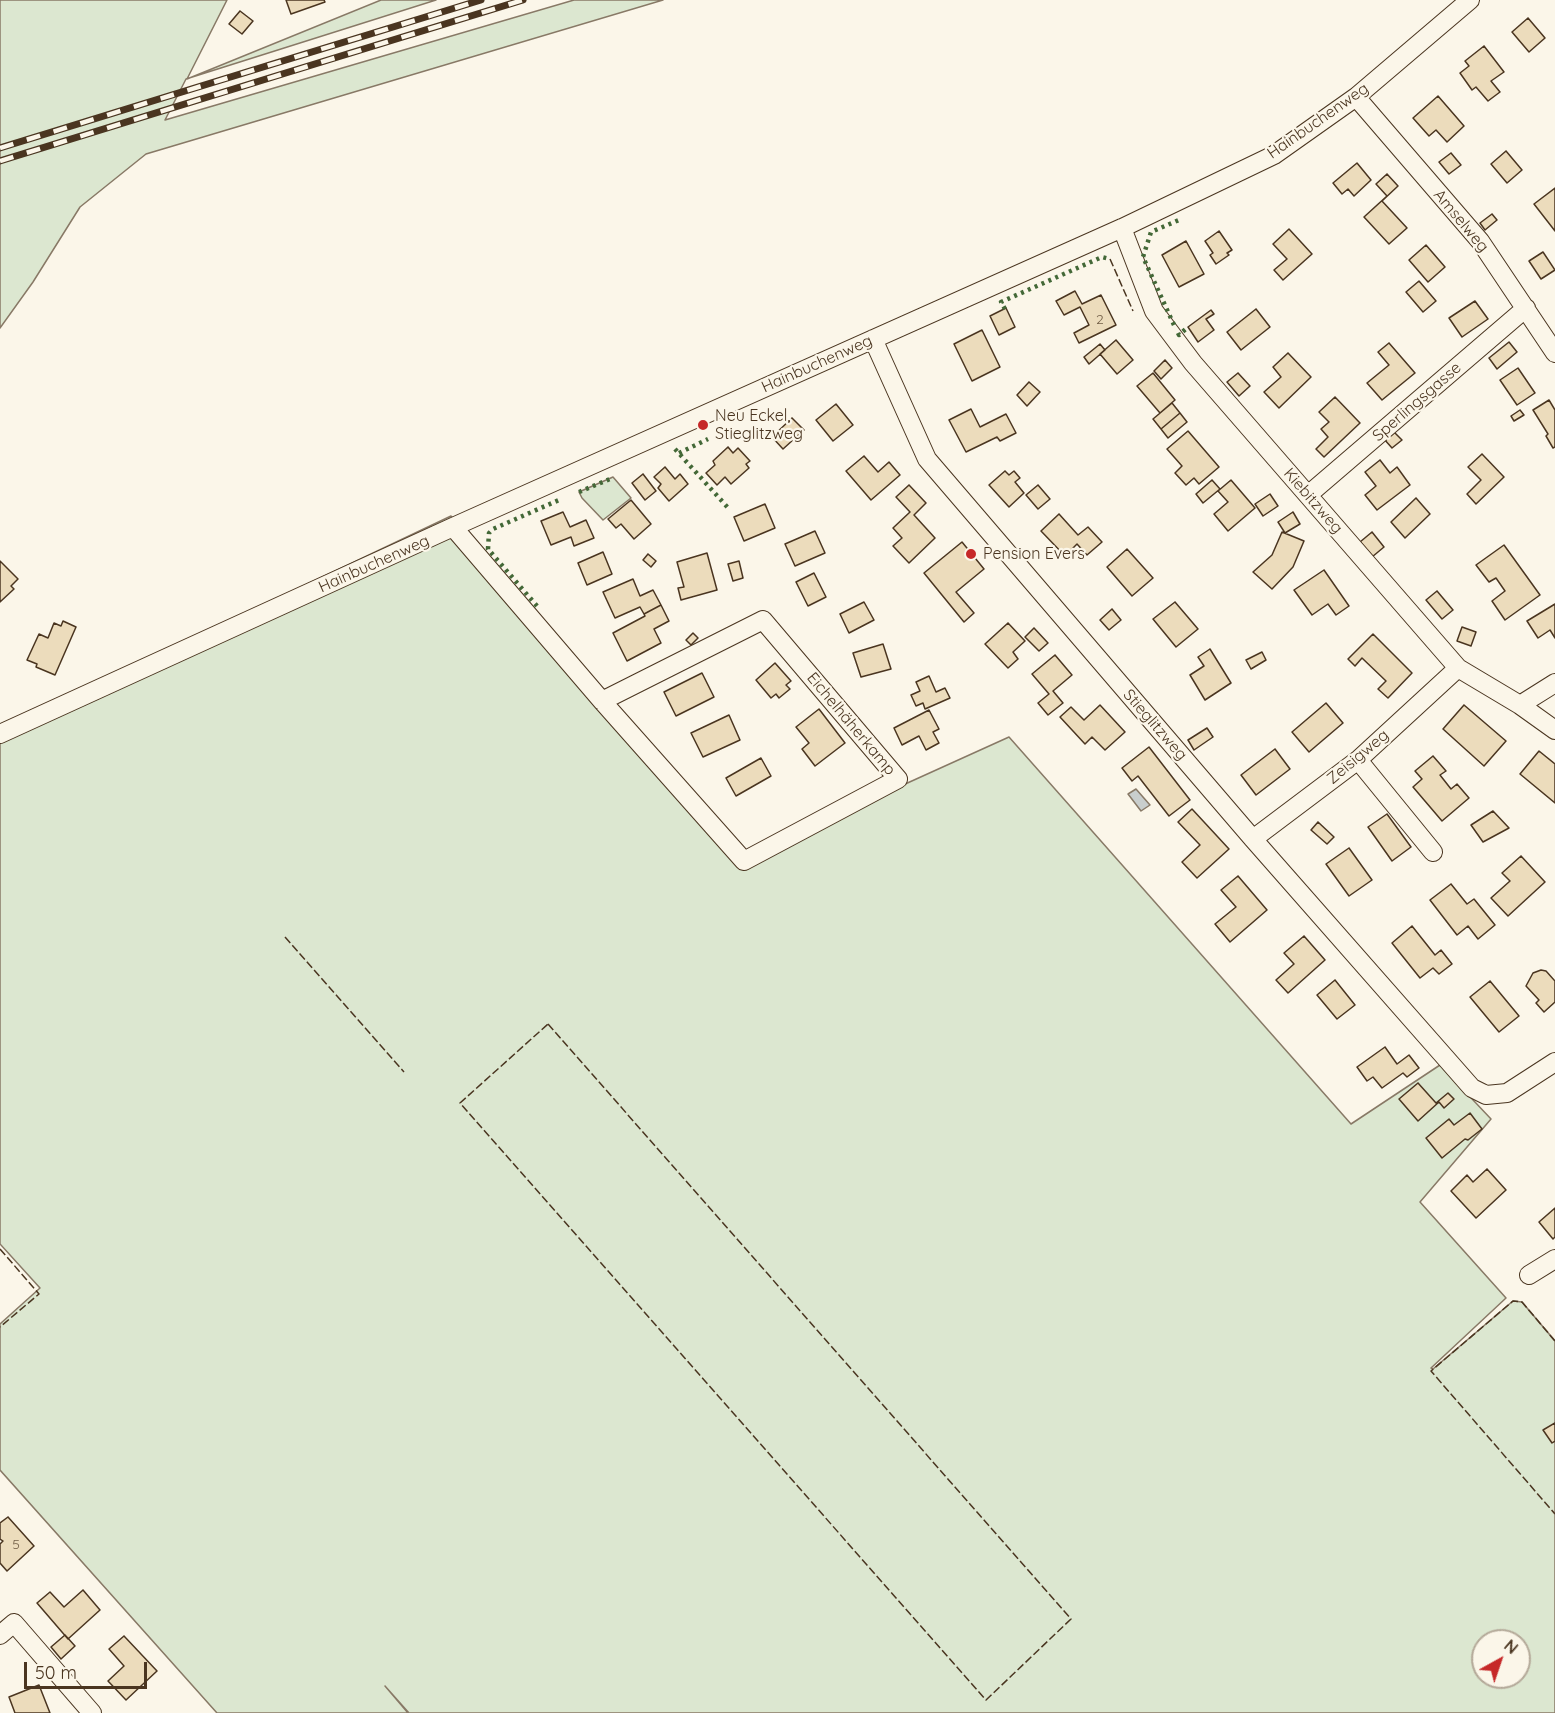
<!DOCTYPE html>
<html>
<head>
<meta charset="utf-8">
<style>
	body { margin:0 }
	#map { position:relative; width:1555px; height:1713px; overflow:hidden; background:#fbf6e9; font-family:Quicksand,sans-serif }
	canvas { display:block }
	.north { position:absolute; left:1471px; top:1629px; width:60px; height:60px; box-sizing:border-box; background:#fbf6e9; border:2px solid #b4a999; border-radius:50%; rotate:40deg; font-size:16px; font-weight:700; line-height:24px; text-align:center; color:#4a3520 }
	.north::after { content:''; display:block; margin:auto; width:21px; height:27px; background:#c62828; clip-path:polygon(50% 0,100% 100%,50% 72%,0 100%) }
	.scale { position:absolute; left:24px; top:1662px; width:123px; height:27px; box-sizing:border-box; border:3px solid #4a3520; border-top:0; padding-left:8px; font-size:18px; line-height:21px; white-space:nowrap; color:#4a3520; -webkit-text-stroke:4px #fbf6e9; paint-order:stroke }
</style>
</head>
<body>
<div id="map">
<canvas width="1555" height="1713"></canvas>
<div class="north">N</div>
<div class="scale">50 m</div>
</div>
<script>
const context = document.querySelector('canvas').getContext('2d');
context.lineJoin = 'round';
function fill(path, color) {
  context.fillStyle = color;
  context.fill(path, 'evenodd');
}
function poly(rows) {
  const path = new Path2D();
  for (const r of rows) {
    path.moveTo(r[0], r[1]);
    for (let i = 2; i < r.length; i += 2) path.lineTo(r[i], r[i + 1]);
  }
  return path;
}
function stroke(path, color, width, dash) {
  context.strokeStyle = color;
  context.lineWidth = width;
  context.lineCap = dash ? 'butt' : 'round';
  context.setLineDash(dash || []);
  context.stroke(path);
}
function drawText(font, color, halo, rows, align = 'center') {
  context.font = font + ' Quicksand,sans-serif';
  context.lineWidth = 4.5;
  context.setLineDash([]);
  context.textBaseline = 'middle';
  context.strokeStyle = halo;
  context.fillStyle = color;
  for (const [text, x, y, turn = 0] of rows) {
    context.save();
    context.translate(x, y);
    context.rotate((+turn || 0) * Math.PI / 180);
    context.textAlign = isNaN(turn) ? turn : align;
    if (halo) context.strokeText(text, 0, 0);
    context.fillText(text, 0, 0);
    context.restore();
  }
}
const green = poly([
	[0,0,227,0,187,79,381,0,436,0,186,79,165,120,574,0,663,0,146,154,80,207,33,282,0,328,0,0],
	[613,477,631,498,603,520,582,498,579,492,613,477],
	[451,516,744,857,1009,737,1351,1124,1440,1065,1491,1119,1420,1202,1506,1298,1431,1368,1433,1369,1513,1301,1522,1302,1555,1341,1555,1713,409,1713,385,1686,408,1713,217,1713,0,1470,0,1324,40,1288,0,1244,0,730,451,516],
	[1483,1641,1519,1641,1519,1677,1483,1677,1483,1641]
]);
const water = poly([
	[1136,789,1150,805,1141,811,1128,794,1136,789]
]);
const building = poly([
	[286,0,324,0,325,2,291,14,286,0],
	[240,11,253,21,242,34,229,24,240,11],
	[1528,18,1545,38,1529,52,1512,32,1528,18],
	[1484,46,1504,72,1491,81,1500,92,1488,101,1476,87,1472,90,1460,73,1469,66,1465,61,1484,46],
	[1438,96,1464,126,1447,142,1436,130,1429,136,1413,118,1438,96],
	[1506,151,1522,170,1507,183,1491,164,1506,151],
	[1451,153,1461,165,1449,174,1439,162,1451,153],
	[1357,163,1371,180,1354,196,1348,189,1342,194,1333,183,1357,163],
	[1387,174,1398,186,1382,201,1407,228,1389,244,1364,217,1387,196,1376,184,1387,174],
	[1555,188,1555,231,1534,204,1555,188],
	[1492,214,1497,220,1485,230,1480,223,1492,214],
	[1289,229,1312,254,1283,280,1274,270,1287,259,1273,244,1289,229],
	[1219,231,1232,250,1227,253,1229,255,1216,264,1210,255,1213,253,1205,241,1219,231],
	[1186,241,1204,274,1179,287,1162,255,1186,241],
	[1426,245,1445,267,1428,282,1409,260,1426,245],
	[1543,252,1555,270,1541,279,1529,261,1543,252],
	[1419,281,1436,301,1423,312,1406,292,1419,281],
	[1075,291,1082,304,1101,295,1116,325,1079,343,1074,333,1089,325,1080,307,1064,315,1056,301,1075,291],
	[1475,301,1488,319,1462,337,1449,318,1475,301],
	[1006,308,1015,327,999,335,990,316,1006,308],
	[1256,309,1270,327,1241,350,1227,332,1256,309],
	[1211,310,1214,314,1206,319,1214,330,1198,342,1188,327,1211,310],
	[982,330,1000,367,972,381,954,344,982,330],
	[1116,340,1133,360,1117,374,1100,354,1116,340],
	[1509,342,1517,352,1497,369,1489,358,1509,342],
	[1389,343,1415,373,1382,400,1367,383,1389,365,1378,352,1389,343],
	[1100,344,1105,350,1089,364,1084,357,1100,344],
	[1288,353,1311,377,1279,408,1264,392,1281,377,1273,367,1288,353],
	[1165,360,1172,368,1161,379,1154,371,1165,360],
	[1518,368,1535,393,1517,405,1500,380,1518,368],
	[1153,373,1175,400,1160,413,1137,386,1153,373],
	[1238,373,1250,386,1239,396,1227,382,1238,373],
	[1029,382,1040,392,1027,406,1017,395,1029,382],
	[1335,397,1360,423,1324,457,1316,449,1328,437,1321,429,1329,422,1319,412,1335,397],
	[1549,400,1555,410,1555,447,1553,448,1546,436,1548,434,1533,410,1549,400],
	[1172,403,1180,413,1161,429,1153,419,1172,403],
	[836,404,853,425,833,441,816,420,836,404],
	[971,409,980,427,1006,414,1016,433,1000,441,997,437,966,452,949,420,971,409],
	[1520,410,1524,415,1514,421,1511,416,1520,410],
	[1180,413,1187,422,1168,438,1161,429,1180,413],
	[792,418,804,430,783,449,772,437,792,418],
	[1188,431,1219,467,1199,484,1194,478,1186,485,1175,473,1182,466,1167,449,1188,431],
	[1393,431,1402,440,1392,448,1384,439,1393,431],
	[728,447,733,453,738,448,750,461,746,464,749,468,731,484,725,477,717,485,706,473,715,465,713,461,728,447],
	[1482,454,1504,477,1476,504,1467,494,1481,480,1468,467,1482,454],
	[864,456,878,472,889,462,900,475,871,500,846,471,864,456],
	[1380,460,1390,473,1397,467,1410,485,1377,510,1365,495,1376,486,1365,472,1380,460],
	[665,467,675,479,680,474,688,484,669,501,658,488,661,484,654,477,665,467],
	[1005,471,1009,475,1014,471,1020,478,1015,482,1024,493,1009,507,989,485,1005,471],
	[643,474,656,491,645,500,632,483,643,474],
	[1212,480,1220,489,1203,503,1196,494,1212,480],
	[1231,480,1255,508,1228,531,1214,514,1228,502,1218,491,1231,480],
	[909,485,926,503,914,515,935,538,909,563,893,546,902,538,893,528,910,512,896,497,909,485],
	[1038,485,1050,499,1038,509,1026,495,1038,485],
	[1270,494,1278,506,1263,516,1255,504,1270,494],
	[1416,498,1430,514,1405,538,1391,522,1416,498],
	[631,500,651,524,634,539,621,524,616,528,608,519,631,500],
	[765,504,775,528,744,541,734,517,765,504],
	[563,512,570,527,586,520,594,538,574,546,571,537,551,545,541,521,563,512],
	[1293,512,1300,524,1285,533,1278,522,1293,512],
	[1059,514,1078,535,1088,527,1102,542,1087,555,1077,544,1065,556,1041,531,1059,514],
	[815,531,825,553,795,566,785,544,815,531],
	[1282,532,1304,541,1293,567,1272,589,1253,572,1272,555,1282,532],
	[1372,532,1384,547,1372,557,1360,542,1372,532],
	[962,542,984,569,956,592,974,613,964,622,924,573,962,542],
	[1504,545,1540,595,1505,620,1492,601,1505,591,1496,578,1489,582,1476,565,1504,545],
	[1127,549,1153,578,1132,596,1107,567,1127,549],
	[603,552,612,574,587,585,578,563,603,552],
	[707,553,717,590,681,600,678,588,684,587,677,562,707,553],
	[648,554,656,561,651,567,643,560,648,554],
	[0,561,18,579,11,586,14,589,0,602,0,561],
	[739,561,743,578,733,581,728,564,739,561],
	[1324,570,1349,606,1336,615,1328,604,1312,615,1294,590,1324,570],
	[814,573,826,597,808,606,796,582,814,573],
	[633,579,640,596,653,590,661,605,644,614,640,607,615,618,603,592,633,579],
	[1437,591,1453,610,1442,619,1426,600,1437,591],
	[864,602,874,620,849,633,840,614,864,602],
	[1175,602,1198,629,1176,647,1153,619,1175,602],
	[1555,604,1555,638,1550,630,1538,638,1527,621,1555,604],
	[661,605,669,621,654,629,661,643,627,661,613,633,645,616,644,614,661,605],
	[1112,609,1121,620,1109,630,1100,620,1112,609],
	[63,621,76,627,55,675,36,667,37,664,27,660,39,634,48,638,54,623,61,626,63,621],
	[1008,623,1025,641,1013,652,1018,659,1008,668,985,644,1008,623],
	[1462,627,1476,632,1471,646,1457,641,1462,627],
	[1034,628,1048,643,1039,651,1025,637,1034,628],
	[693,633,698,638,691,645,686,640,693,633],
	[1373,634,1412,673,1388,698,1378,689,1386,681,1362,658,1355,666,1348,659,1373,634],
	[883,644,891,669,861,677,853,653,883,644],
	[1210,649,1231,683,1205,700,1190,675,1204,666,1198,657,1210,649],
	[1262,652,1266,660,1251,669,1246,660,1262,652],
	[1055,655,1072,675,1053,691,1063,703,1048,715,1038,703,1049,694,1032,674,1055,655],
	[775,663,791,681,786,685,790,689,779,698,776,694,771,698,756,680,775,663],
	[702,673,714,697,676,716,664,692,702,673],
	[929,676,936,692,945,688,950,698,925,709,923,703,916,706,911,695,920,691,916,682,929,676],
	[1326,703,1343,723,1309,752,1292,732,1326,703],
	[1100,705,1125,732,1105,750,1092,737,1085,744,1060,717,1071,707,1084,720,1100,705],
	[1464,705,1506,741,1484,766,1443,729,1464,705],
	[819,709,845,743,815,766,802,749,809,743,796,727,819,709],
	[929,710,939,729,933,732,939,743,926,750,919,736,902,745,894,728,929,710],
	[729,715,740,740,703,757,691,733,729,715],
	[1207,728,1213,737,1194,750,1188,740,1207,728],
	[1149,747,1190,800,1169,816,1138,776,1132,781,1122,768,1149,747],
	[1275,749,1290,769,1256,795,1241,775,1275,749],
	[1539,751,1555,764,1555,803,1520,774,1539,751],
	[1433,756,1446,771,1440,775,1451,789,1457,784,1469,798,1442,821,1413,787,1422,779,1415,771,1433,756],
	[761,758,771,776,736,796,726,778,761,758],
	[1192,809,1229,849,1197,878,1182,862,1200,845,1178,822,1192,809],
	[1493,811,1509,828,1483,842,1471,825,1493,811],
	[1387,814,1411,847,1392,861,1368,827,1387,814],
	[1318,822,1334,837,1327,844,1311,830,1318,822],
	[1349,848,1372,880,1349,896,1326,864,1349,848],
	[1521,856,1545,882,1508,916,1491,898,1510,881,1502,873,1521,856],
	[1238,876,1267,910,1230,942,1215,924,1236,907,1221,890,1238,876],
	[1451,884,1467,904,1474,899,1495,925,1478,939,1468,926,1457,935,1430,900,1451,884],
	[1412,926,1435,955,1441,950,1452,964,1439,974,1433,968,1420,978,1392,943,1412,926],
	[1304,936,1325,960,1288,993,1276,980,1294,964,1284,953,1304,936],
	[1541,970,1546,971,1555,981,1555,1002,1544,1012,1536,1003,1539,1000,1526,986,1533,973,1541,970],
	[1335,980,1355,1005,1337,1019,1317,995,1335,980],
	[1490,981,1519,1016,1499,1032,1470,997,1490,981],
	[1385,1047,1397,1064,1409,1055,1419,1068,1407,1077,1403,1073,1382,1088,1373,1077,1367,1081,1357,1067,1385,1047],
	[1418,1083,1436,1103,1448,1093,1454,1099,1444,1108,1439,1102,1418,1121,1399,1099,1418,1083],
	[1470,1113,1482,1129,1468,1140,1465,1139,1442,1158,1426,1138,1449,1119,1454,1125,1470,1113],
	[1487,1169,1506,1190,1476,1218,1451,1191,1467,1175,1473,1182,1487,1169],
	[1555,1208,1555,1237,1553,1239,1539,1222,1555,1208],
	[1555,1423,1555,1441,1552,1443,1543,1430,1555,1423],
	[8,1517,34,1546,7,1571,0,1563,0,1544,3,1541,0,1539,0,1523,8,1517],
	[83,1590,100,1610,68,1639,37,1603,50,1592,64,1607,83,1590],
	[65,1635,75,1646,61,1659,51,1647,65,1635],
	[124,1636,157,1671,126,1700,108,1681,124,1666,109,1649,124,1636],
	[39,1685,50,1713,15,1713,9,1697,39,1685]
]);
const minor = poly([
	[1356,97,1480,241,1555,353],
	[1122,228,1154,311,1193,363,1458,668,1520,705,1555,730],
	[873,339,927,459,1253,839,1472,1088,1486,1095,1507,1093,1555,1062],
	[1308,495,1526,308],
	[453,527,602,701,744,861,898,779,763,620,602,701],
	[1520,705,1555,683],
	[0,734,453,527,1122,228,1274,155,1356,97,1470,0],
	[1358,760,1433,852],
	[1253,839,1358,760,1458,668],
	[1529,1275,1555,1259],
	[0,1635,14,1623,92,1713]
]);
const rail = poly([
	[0,148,481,0],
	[0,161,523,0]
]);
const hedge = poly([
	[1005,309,1001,302,1102,257,1110,259],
	[1174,325,1143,257,1151,232,1179,220],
	[1178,333,1179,335,1188,327],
	[675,449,730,510],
	[679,453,708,439],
	[579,492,610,479],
	[537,606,488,549,489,533,493,529,559,500]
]);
const fence = poly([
	[1110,259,1133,311],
	[285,937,404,1072],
	[548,1024,1071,1619,986,1700,460,1103,548,1024],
	[0,1249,39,1294,0,1327],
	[1555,1341,1522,1302,1513,1301,1431,1371,1555,1514]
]);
const markers = [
	[703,425,6,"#c62828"],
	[971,554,6,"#c62828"]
];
const numberNames = [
	["2",1100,320],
	["5",16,1545]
];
const streetNames = [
	["Hainbuchenweg",1318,121,-35],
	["Amselweg",1461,221,50],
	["Hainbuchenweg",817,364,-24],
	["Sperlingsgasse",1417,402,-41],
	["Kiebitzweg",1313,501,49],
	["Hainbuchenweg",374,564,-24],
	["Eichelhäherkamp",851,724,50],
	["Stieglitzweg",1155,725,49],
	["Zeisigweg",1358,757,-40]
];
const poiNames = [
	["Neu Eckel,",715,416],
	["Stieglitzweg",715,434],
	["Pension Evers",983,554]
];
fill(green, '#dce7d0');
stroke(green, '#887966', 1.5);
fill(water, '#c9cecd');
stroke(water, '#887966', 1.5);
fill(building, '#ecdcbc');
stroke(building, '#4a3520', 1.5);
stroke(minor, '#4a3520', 20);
stroke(minor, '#fbf6e9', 18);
stroke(rail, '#4a3520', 7);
stroke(rail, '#fbf6e9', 4.5, [14]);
stroke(hedge, '#436837', 4.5, [3, 4.5]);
stroke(fence, '#4a3520', 1.5, [8, 3]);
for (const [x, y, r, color] of markers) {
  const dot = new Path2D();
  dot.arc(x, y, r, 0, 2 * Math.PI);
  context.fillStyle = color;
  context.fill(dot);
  stroke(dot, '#fbf6e9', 2);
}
drawText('14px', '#725f47', null, numberNames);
drawText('16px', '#4a3520', '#fbf6e9', streetNames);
drawText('16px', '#4a3520', '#fbf6e9', poiNames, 'left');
</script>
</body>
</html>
